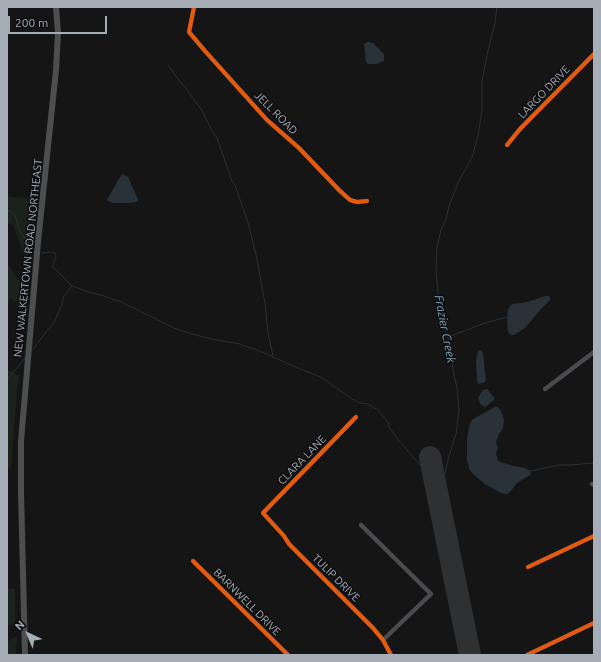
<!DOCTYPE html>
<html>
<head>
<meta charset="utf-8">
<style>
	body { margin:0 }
	#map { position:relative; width:601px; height:662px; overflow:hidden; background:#151515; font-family:Ubuntu,sans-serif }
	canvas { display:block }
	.frame { position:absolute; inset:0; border:8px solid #a5adb7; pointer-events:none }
	.north { position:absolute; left:8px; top:614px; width:40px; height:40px; -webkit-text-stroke:3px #0f0f11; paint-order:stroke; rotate:316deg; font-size:11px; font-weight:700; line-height:16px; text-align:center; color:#a5adb7 }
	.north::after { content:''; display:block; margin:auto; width:14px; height:18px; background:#a5adb7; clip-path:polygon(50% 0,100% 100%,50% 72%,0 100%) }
	.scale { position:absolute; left:8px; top:16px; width:99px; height:18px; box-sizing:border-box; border:2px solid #a5adb7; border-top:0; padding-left:5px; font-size:12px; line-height:14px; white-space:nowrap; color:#a5adb7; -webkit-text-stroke:3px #0f0f11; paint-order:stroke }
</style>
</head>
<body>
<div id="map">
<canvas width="601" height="662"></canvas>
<div class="frame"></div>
<div class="north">N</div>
<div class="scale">200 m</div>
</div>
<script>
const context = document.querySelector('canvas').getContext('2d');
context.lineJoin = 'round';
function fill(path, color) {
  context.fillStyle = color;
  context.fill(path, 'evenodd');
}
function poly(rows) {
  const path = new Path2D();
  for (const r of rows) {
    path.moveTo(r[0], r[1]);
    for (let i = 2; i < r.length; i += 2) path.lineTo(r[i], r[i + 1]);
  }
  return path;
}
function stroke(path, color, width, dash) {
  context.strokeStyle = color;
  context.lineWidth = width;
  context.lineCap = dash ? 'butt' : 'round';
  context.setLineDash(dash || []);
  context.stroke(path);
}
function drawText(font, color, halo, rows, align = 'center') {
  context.font = font + ' Ubuntu,sans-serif';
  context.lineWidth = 3;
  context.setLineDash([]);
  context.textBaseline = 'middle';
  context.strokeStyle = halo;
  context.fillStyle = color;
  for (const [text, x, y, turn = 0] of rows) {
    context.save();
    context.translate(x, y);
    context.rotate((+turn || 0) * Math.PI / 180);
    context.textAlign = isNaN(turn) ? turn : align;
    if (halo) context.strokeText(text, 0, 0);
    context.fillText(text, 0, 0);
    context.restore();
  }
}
const green = poly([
	[7,196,33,199,27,257,24,256,13,225,7,223],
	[7,263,26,292,24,307,10,298,7,307],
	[7,369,19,376,16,403,11,469,7,467],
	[7,588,15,589,15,623,12,626,7,625],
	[17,635,16,655,7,655,7,642]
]);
const water = poly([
	[367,42,373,43,384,54,384,61,377,64,368,64,366,62,364,44],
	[123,174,128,177,138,199,138,201,136,202,129,203,113,203,108,201,107,200,120,177],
	[545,296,549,296,550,298,550,300,541,309,525,328,514,335,511,335,508,332,507,317,508,310,510,306,513,304,527,302],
	[480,350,482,351,483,353,486,381,483,383,478,384,477,381,476,360,478,351],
	[487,389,495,399,485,407,481,405,478,398,483,390],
	[495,407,497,407,500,409,504,419,503,428,499,434,496,442,498,448,496,453,498,461,510,465,524,468,531,471,530,475,517,483,510,492,508,494,505,494,499,492,485,484,473,474,470,470,467,461,467,438,470,423,473,419]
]);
const stream = poly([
	[168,65,173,72,181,83,187,90,201,109,212,131,217,138,232,181,235,185,248,223,257,259,261,282,265,303,268,333,273,356],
	[7,211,9,210,15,215,20,232,34,249],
	[42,253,51,252,55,253,56,257,53,264,53,267,72,286,89,292,104,296,121,302,174,328,189,333,207,338,223,341,240,344,262,352,291,365,320,377,331,384,352,399,360,403,368,404,378,410,385,418,389,424,389,427,399,441,431,477,441,490],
	[448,337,485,323,507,317],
	[32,350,55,321,62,304,64,296,72,286],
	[7,380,26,357],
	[531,471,559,465,571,465,594,463],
	[472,655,472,651,467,629,451,584,445,555,444,532,441,516,440,499,441,491,449,456,456,434,459,410,457,388,454,375,448,337,443,325,439,303,436,271,437,247,441,230,446,219,449,206,458,183,472,157,478,136,482,110,482,81,487,55,495,23,497,7]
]);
const runway = poly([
	[430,457,470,655]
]);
const minor = poly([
	[194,7,189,32,205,51,267,120,299,148,339,190,350,200,357,202,367,201],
	[507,145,520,129,594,54],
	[545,389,594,352],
	[356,417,263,513,284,536,289,544,373,628,383,640,391,655],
	[592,484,594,485],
	[361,525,431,594,383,640],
	[193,561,288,655],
	[528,567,594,536],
	[527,655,594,623]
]);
const major = poly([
	[25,655,21,492,21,441,38,242,56,70,58,33,56,7]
]);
const cycleway = poly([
	[194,7,189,32,205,51,267,120,299,148,339,190,350,200,357,202,367,201],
	[507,145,520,129,594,54],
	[356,417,263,513,284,536,289,544,373,628,383,640,391,655],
	[193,561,288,655],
	[528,567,594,536],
	[527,655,594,623]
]);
const streetNames = [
	["LARGO DRIVE",544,92,-46],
	["JELL ROAD",276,113,45],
	["NEW WALKERTOWN ROAD NORTHEAST",28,258,-84],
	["CLARA LANE",302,460,-46],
	["TULIP DRIVE",336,578,45],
	["BARNWELL DRIVE",247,602,45]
];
const waterNames = [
	["Frazier Creek",445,329,79]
];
fill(green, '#1b221b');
fill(water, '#283238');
stroke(stream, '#283238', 1);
stroke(runway, '#2f3032', 22);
stroke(minor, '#494b4e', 4.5);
stroke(major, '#4c4e50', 6);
stroke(cycleway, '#e8590c', 4);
drawText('11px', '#a5adb7', '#0f0f11', streetNames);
drawText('italic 12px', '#7aa0b4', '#0f0f11', waterNames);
</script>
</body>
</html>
